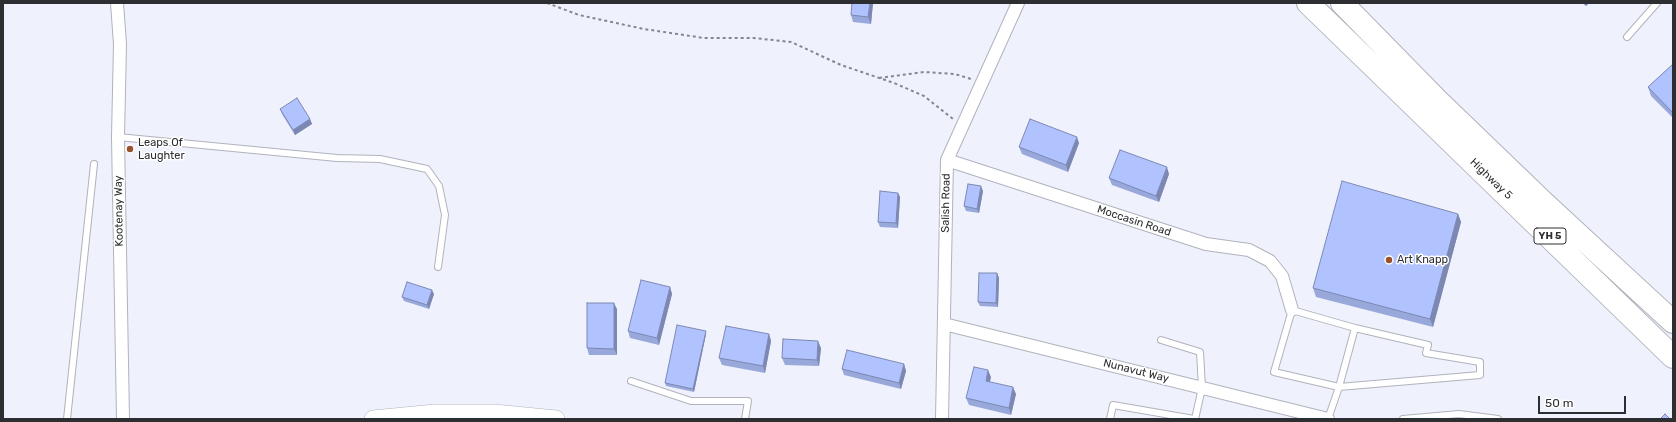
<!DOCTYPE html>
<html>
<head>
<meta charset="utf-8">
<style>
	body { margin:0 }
	#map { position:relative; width:1676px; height:422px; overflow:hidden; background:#eff2fc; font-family:Rubik,sans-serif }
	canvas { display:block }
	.frame { position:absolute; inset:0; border:4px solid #2d2e31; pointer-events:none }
	.scale { position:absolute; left:1538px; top:396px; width:88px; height:18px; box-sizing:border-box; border:2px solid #2d2e31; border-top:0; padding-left:5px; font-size:12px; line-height:14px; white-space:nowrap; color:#2d2e31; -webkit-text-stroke:3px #fff; paint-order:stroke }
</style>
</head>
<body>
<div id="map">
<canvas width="1676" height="422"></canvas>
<div class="frame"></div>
<div class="scale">50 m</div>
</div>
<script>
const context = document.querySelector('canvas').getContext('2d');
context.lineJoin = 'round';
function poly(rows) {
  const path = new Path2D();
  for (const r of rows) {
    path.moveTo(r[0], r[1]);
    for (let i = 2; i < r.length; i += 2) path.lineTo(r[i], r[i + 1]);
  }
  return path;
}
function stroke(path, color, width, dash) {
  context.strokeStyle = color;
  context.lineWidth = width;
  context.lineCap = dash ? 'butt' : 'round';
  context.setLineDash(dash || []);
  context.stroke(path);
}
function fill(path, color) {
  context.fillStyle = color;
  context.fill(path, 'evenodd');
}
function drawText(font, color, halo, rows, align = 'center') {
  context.font = font + ' Rubik,sans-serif';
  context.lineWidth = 3;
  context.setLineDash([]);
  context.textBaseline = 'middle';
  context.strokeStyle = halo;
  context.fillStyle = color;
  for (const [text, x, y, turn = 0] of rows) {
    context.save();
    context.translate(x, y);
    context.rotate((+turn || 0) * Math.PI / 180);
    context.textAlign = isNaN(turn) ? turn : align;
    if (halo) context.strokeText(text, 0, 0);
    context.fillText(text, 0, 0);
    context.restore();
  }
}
const path = poly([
	[547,3,579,15,644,29,704,38,754,38,791,42,841,65,894,83,924,96,953,119],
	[879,78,924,72,955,74,971,79]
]);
const lane = poly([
	[1627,37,1657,3],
	[118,137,337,158,380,159,427,169,439,186,445,215,438,267],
	[1161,340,1200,352,1202,388,1195,419],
	[631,381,691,401,748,401,745,419],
	[67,419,94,164],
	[1110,419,1113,405,1194,419],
	[1330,419,1328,419,1339,387,1355,328,1292,310,1274,372,1339,387,1480,375,1480,362,1426,353,1428,345,1355,328],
	[1403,419,1459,414,1498,419]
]);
const street = poly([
	[117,3,120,44,118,137,123,419],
	[947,160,1206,244,1249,250,1270,261,1282,276,1292,310],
	[944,324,1328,419],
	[942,419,947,160,1018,3]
]);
const secondary = poly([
	[373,419,435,413,494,413,556,419]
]);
const highway = poly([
	[1308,3,1673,357],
	[1342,3,1439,102,1544,203,1673,322]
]);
const wall = poly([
	[873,3,871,24,853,22,851,15],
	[1582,3,1589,3,1586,6],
	[1673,64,1673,118,1651,96,1648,87],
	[280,109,310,119,312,124,295,135,282,114],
	[1079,143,1068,172,1022,154,1019,147],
	[1169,174,1159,202,1112,185,1109,178],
	[983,191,979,213,966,211,964,206],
	[898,193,900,197,898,228,880,227,878,222],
	[1458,214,1461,222,1433,327,1316,297,1313,288],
	[997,273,999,278,998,307,980,306,978,302],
	[670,287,672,294,659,345,630,338,628,331],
	[434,294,429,309,404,301,402,297],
	[617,309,617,355,589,355,587,348],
	[706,334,694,392,666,386,665,383],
	[769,334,771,341,765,373,722,365,719,358],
	[821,348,819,366,785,365,782,358],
	[904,364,906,371,901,389,844,375,842,369],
	[991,377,990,382,1016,394,1011,415,969,405,966,398]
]);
const shadedWall = poly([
	[870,3,873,3,871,24,868,17],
	[1584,3,1589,3,1586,6],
	[310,119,312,124,295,135,293,130],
	[1077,137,1079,143,1068,172,1066,165],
	[1167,167,1169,174,1159,202,1156,196],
	[981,186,983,191,979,213,977,209],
	[898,193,900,197,898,228,896,223],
	[1458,214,1461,222,1433,327,1430,319],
	[997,273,999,278,998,307,996,303],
	[670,287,672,294,659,345,657,338],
	[432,290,434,294,429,309,427,305],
	[614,303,617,309,617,355,614,349],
	[706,331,706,334,694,392,693,389],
	[769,334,771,341,765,373,763,366],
	[818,341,821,348,819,366,817,360],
	[904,364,906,371,901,389,899,383],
	[988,370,991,377,988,388,986,381],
	[1013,387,1016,394,1011,415,1009,408]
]);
const building = poly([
	[852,3,870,3,868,17,851,15,852,3],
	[1673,64,1673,113,1648,87,1673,64],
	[297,98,310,119,293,130,280,109,297,98],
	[1030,119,1077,137,1066,165,1019,147,1030,119],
	[1120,150,1167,167,1156,196,1109,178,1120,150],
	[1342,181,1458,214,1430,319,1313,288,1342,181],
	[968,184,981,186,977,209,964,206,968,184],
	[880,191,898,193,896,223,878,222,880,191],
	[979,273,997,273,996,303,978,302,979,273],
	[641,280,670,287,657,338,628,331,641,280],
	[407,282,432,290,427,305,402,297,407,282],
	[587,303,614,303,614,349,587,348,587,303],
	[677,325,706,331,693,389,665,383,677,325],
	[726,326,769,334,763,366,719,358,726,326],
	[783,339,818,341,817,360,782,358,783,339],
	[847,350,904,364,899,383,842,369,847,350],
	[974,367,988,370,986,381,1013,387,1009,408,966,398,974,367],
	[1665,414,1670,419,1660,419,1665,414]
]);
const markers = [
	[130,149,4,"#99522b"],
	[1389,260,4,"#99522b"]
];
const shields = [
	[1550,236,32]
];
const shieldNames = [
	["YH 5",1550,236]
];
const poiNames = [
	["Leaps Of",138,143],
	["Laughter",138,156],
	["Art Knapp",1397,260]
];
const streetNames = [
	["Highway 5",1491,179,44],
	["Salish Road",946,203,-89],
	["Kootenay Way",119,211,-91],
	["Moccasin Road",1134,221,18],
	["Nunavut Way",1136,371,14]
];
stroke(lane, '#b0b3bc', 8);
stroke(street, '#b0b3bc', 14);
stroke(secondary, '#b0b3bc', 18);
stroke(highway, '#b0b3bc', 24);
stroke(path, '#85878d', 2, [3, 3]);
stroke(lane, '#fff', 6);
stroke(street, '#fff', 12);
stroke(secondary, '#fff', 17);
stroke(highway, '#fff', 22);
fill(wall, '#98a8db');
fill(shadedWall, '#7c88b2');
fill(building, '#b1c3ff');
stroke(building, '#7c88b2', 1);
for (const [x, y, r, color] of markers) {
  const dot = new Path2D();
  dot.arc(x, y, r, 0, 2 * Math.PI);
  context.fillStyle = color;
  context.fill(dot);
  stroke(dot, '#fff', 1.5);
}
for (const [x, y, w] of shields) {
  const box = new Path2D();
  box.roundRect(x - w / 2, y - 8, w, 16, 3);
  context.fillStyle = '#fff';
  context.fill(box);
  stroke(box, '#2d2e31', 1);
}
drawText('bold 10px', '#2d2e31', null, shieldNames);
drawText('11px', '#2d2e31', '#fff', poiNames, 'left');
drawText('11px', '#2d2e31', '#fff', streetNames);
</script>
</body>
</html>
